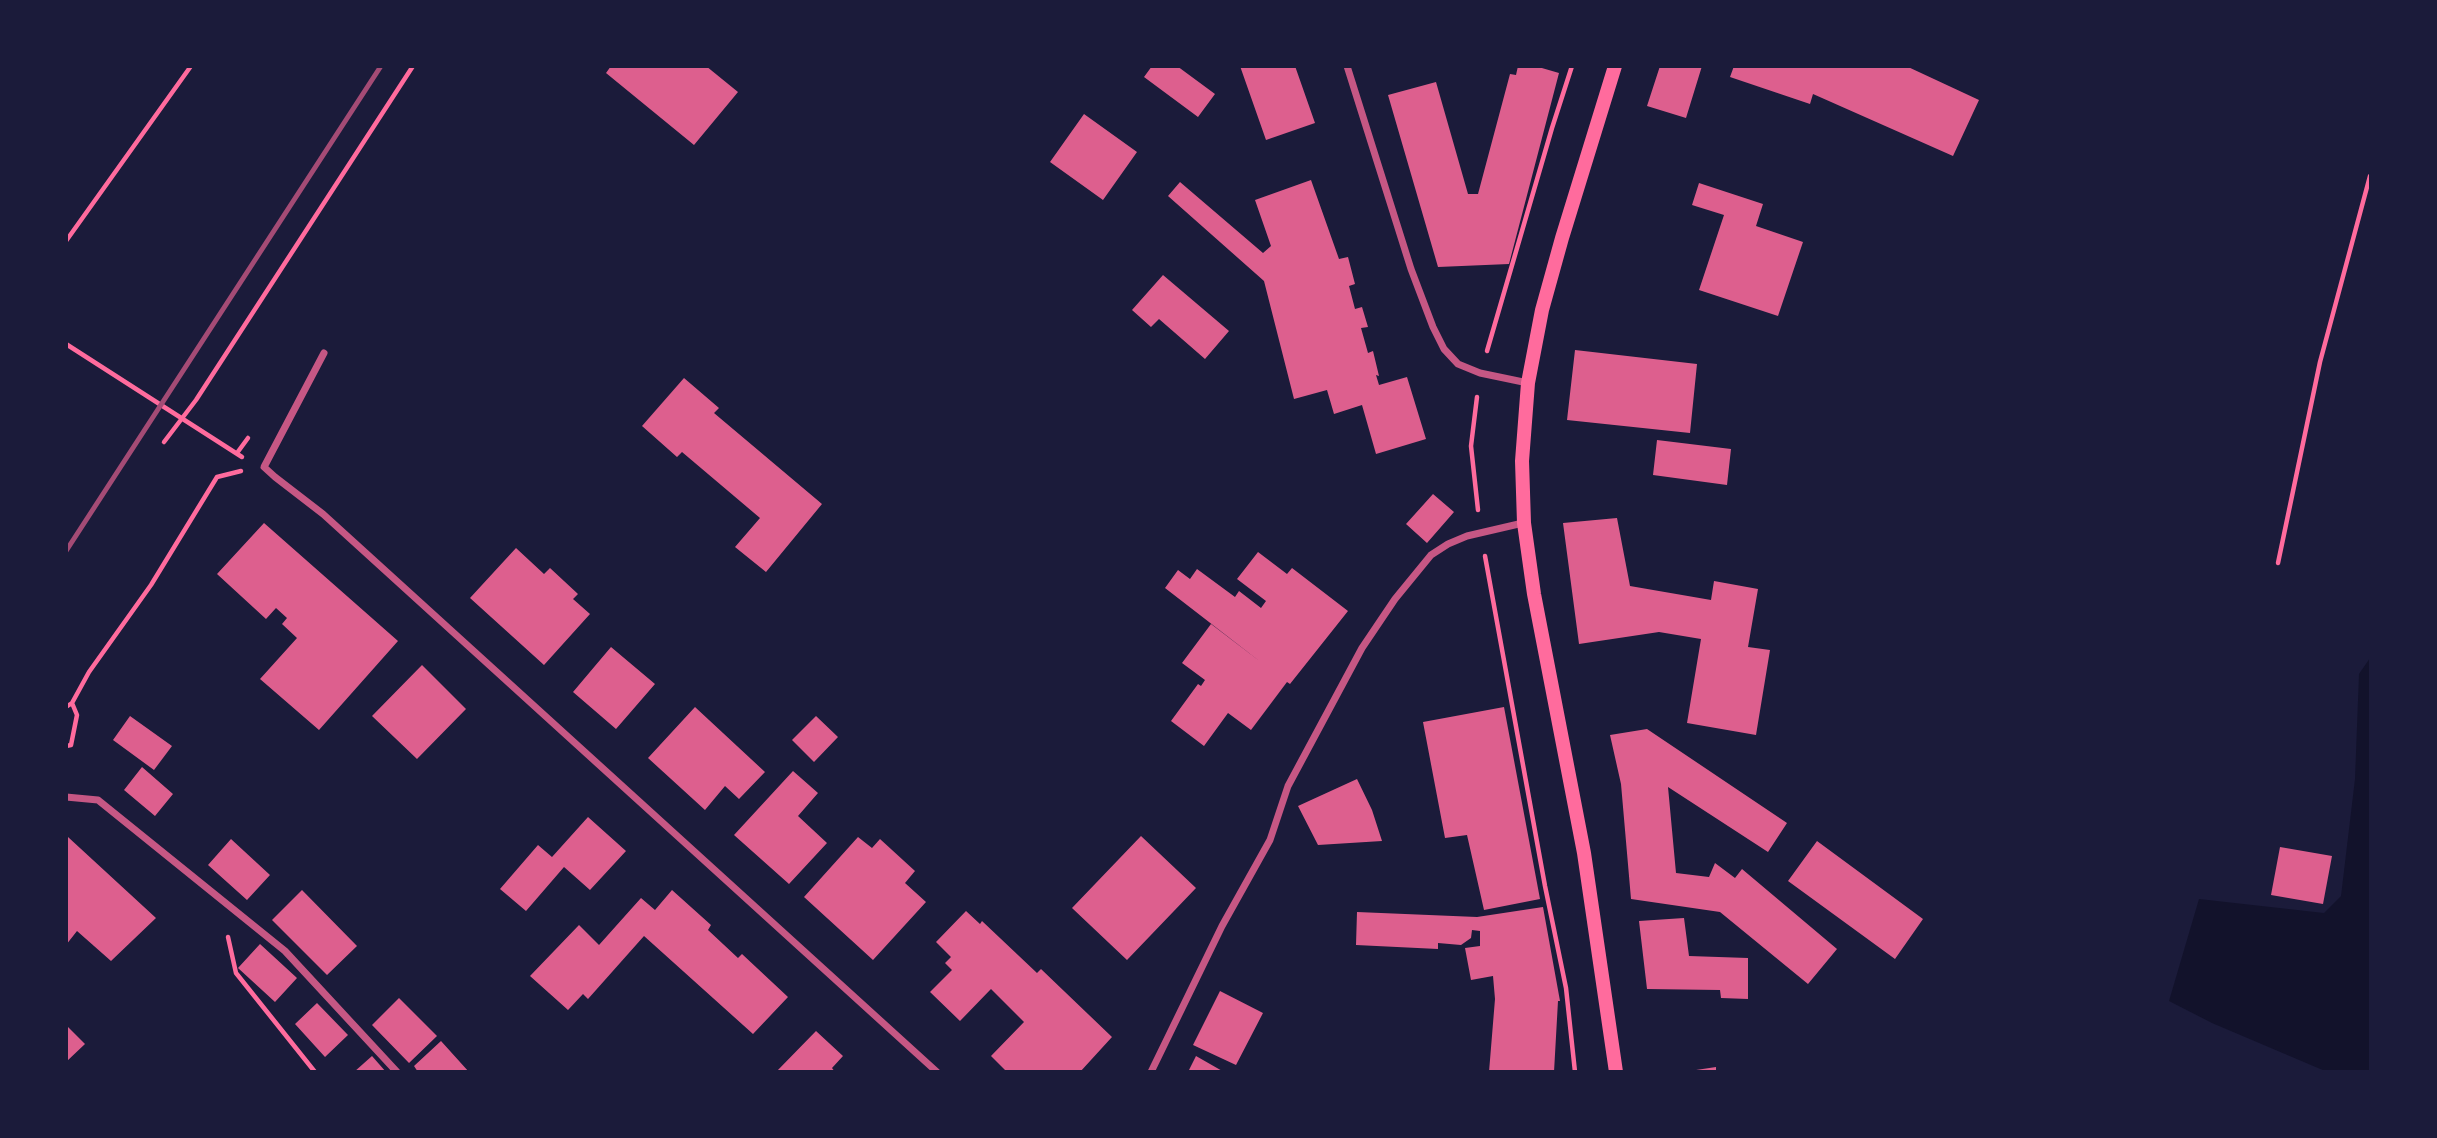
<!DOCTYPE html>
<html>
<head>
<meta charset="utf-8">
<style>
	body { margin:0 }
	#map { position:relative; width:2437px; height:1138px; overflow:hidden; background:#1b1b3a; font-family:"IBM Plex Serif",serif }
	canvas { display:block }
	.frame { position:absolute; inset:0; border:68px solid #1b1b3a; pointer-events:none }
</style>
</head>
<body>
<div id="map">
<canvas width="2437" height="1138"></canvas>
<div class="frame"></div>
</div>
<script>
const context = document.querySelector('canvas').getContext('2d');
context.lineJoin = 'round';
function fill(path, color) {
  context.fillStyle = color;
  context.fill(path, 'evenodd');
}
function poly(rows) {
  const path = new Path2D();
  for (const r of rows) {
    path.moveTo(r[0], r[1]);
    for (let i = 2; i < r.length; i += 2) path.lineTo(r[i], r[i + 1]);
  }
  return path;
}
function stroke(path, color, width, dash) {
  context.strokeStyle = color;
  context.lineWidth = width;
  context.lineCap = dash ? 'butt' : 'round';
  context.setLineDash(dash || []);
  context.stroke(path);
}
const water = poly([
	[2370,658,2370,1071,2325,1071,2212,1023,2169,1001,2199,899,2324,913,2341,896,2355,779,2359,674]
]);
const building = poly([
	[611,66,706,66,738,92,694,145,606,73],
	[1152,66,1177,66,1215,94,1198,117,1144,77],
	[1240,66,1295,66,1315,123,1266,140],
	[1518,66,1535,66,1559,73,1509,264,1438,267,1388,95,1436,82,1468,194,1478,194,1510,74,1516,75],
	[1660,66,1702,66,1686,118,1647,106],
	[1734,66,1906,66,1979,100,1953,156,1813,94,1810,104,1730,77],
	[1084,114,1137,152,1103,200,1050,162],
	[1311,180,1339,259,1348,257,1355,284,1349,286,1355,309,1362,307,1368,327,1361,328,1368,353,1373,351,1379,376,1376,375,1379,385,1407,377,1426,439,1376,454,1362,405,1334,414,1327,390,1294,399,1264,281,1168,196,1180,182,1263,253,1271,246,1255,200],
	[1699,183,1763,204,1756,226,1803,242,1778,316,1699,290,1724,215,1692,205],
	[1163,275,1229,331,1205,359,1159,319,1151,327,1132,310],
	[1575,350,1697,364,1690,433,1567,420],
	[684,378,719,408,714,413,822,504,766,572,735,547,760,518,682,452,677,457,642,426],
	[1657,440,1731,449,1727,485,1653,475],
	[1433,494,1454,512,1427,543,1406,524],
	[1617,518,1630,586,1711,600,1714,581,1758,589,1748,647,1770,650,1756,735,1687,723,1701,639,1659,632,1579,644,1563,523],
	[264,523,398,641,319,730,260,679,297,638,282,624,287,618,276,608,266,619,217,574],
	[516,548,544,574,550,568,578,594,573,599,590,614,544,665,470,598],
	[1258,552,1287,574,1292,568,1348,611,1290,684,1287,682,1251,730,1228,713,1204,746,1171,721,1198,684,1201,686,1205,680,1182,663,1211,624,1262,663,1165,588,1178,570,1190,579,1197,569,1235,597,1239,591,1261,608,1266,601,1237,579],
	[611,647,655,684,616,729,573,692],
	[422,665,466,709,417,759,372,716],
	[695,707,765,772,739,799,725,786,705,810,648,758],
	[1504,707,1540,899,1484,910,1467,835,1445,838,1423,722],
	[130,716,172,746,154,770,113,740],
	[816,716,838,737,814,762,792,740],
	[1647,729,1787,823,1768,852,1668,787,1676,873,1709,877,1715,863,1735,878,1742,869,1837,949,1808,984,1720,912,1631,899,1621,784,1610,735],
	[142,767,173,794,155,816,124,790],
	[793,771,818,793,798,816,827,843,789,884,734,835],
	[1357,779,1372,810,1382,841,1318,845,1298,806],
	[588,817,626,851,590,890,564,867,526,911,500,889,538,845,552,857],
	[1141,836,1196,888,1127,960,1072,908],
	[68,837,156,918,111,961,77,931,66,945],
	[858,837,872,848,880,839,915,871,905,883,926,902,873,960,804,897],
	[231,839,270,875,247,900,208,865],
	[1817,841,1923,919,1895,959,1788,881],
	[2280,847,2332,856,2323,904,2271,895],
	[302,890,357,946,327,975,272,920],
	[672,890,711,925,708,930,738,958,742,954,788,997,753,1034,644,936,588,999,583,994,568,1010,530,976,579,925,599,945,641,898,655,910],
	[1543,907,1560,1001,1558,1001,1554,1072,1489,1072,1495,999,1493,976,1471,980,1465,948,1480,946,1480,931,1472,930,1471,938,1461,945,1438,943,1438,949,1356,945,1357,912,1477,917],
	[966,911,980,924,982,921,1037,973,1041,969,1112,1037,1080,1072,1007,1072,991,1056,1024,1022,991,989,960,1021,930,992,952,970,945,963,951,957,936,942],
	[1684,918,1689,956,1748,958,1748,999,1721,998,1720,990,1647,989,1639,921],
	[260,944,297,978,275,1002,238,968],
	[1220,991,1263,1013,1236,1065,1193,1045],
	[399,998,437,1036,409,1063,372,1025],
	[317,1003,348,1035,325,1057,295,1024],
	[66,1025,85,1044,66,1062],
	[816,1031,843,1056,832,1068,835,1072,776,1072],
	[441,1041,469,1072,418,1072,414,1066],
	[372,1056,386,1072,354,1072],
	[1196,1056,1224,1072,1188,1072],
	[1716,1067,1716,1072,1696,1072,1696,1070]
]);
const path = poly([
	[66,241,191,66],
	[66,344,242,457],
	[1487,351,1552,128,1572,66],
	[1477,397,1471,446,1478,510],
	[164,442,196,400,413,66],
	[237,453,248,438],
	[1485,556,1545,886,1566,988,1575,1072],
	[2278,563,2320,362,2370,176],
	[66,707,72,703,89,672,151,585,217,477,241,471],
	[66,746,71,745,77,715,72,703],
	[228,937,236,973,315,1072]
]);
const minor = poly([
	[1347,66,1411,269,1433,327,1444,349,1458,364,1480,373,1528,383],
	[324,353,264,467,275,477,323,514,937,1072],
	[66,797,98,800,285,951,397,1072],
	[1151,1072,1222,926,1270,840,1288,786,1362,648,1395,599,1431,555,1448,544,1467,536,1523,523]
]);
const secondary = poly([
	[1615,66,1562,238,1542,310,1528,383,1522,461,1524,523,1534,594,1584,853,1616,1072]
]);
const rail = poly([
	[66,551,381,66]
]);
fill(water, '#12122b');
fill(building, '#dd5f8e');
stroke(path, '#ff6b9d', 4.5);
stroke(minor, '#c65784', 7);
stroke(secondary, '#ff6b9d', 14);
stroke(rail, '#a44b75', 5);
</script>
</body>
</html>
